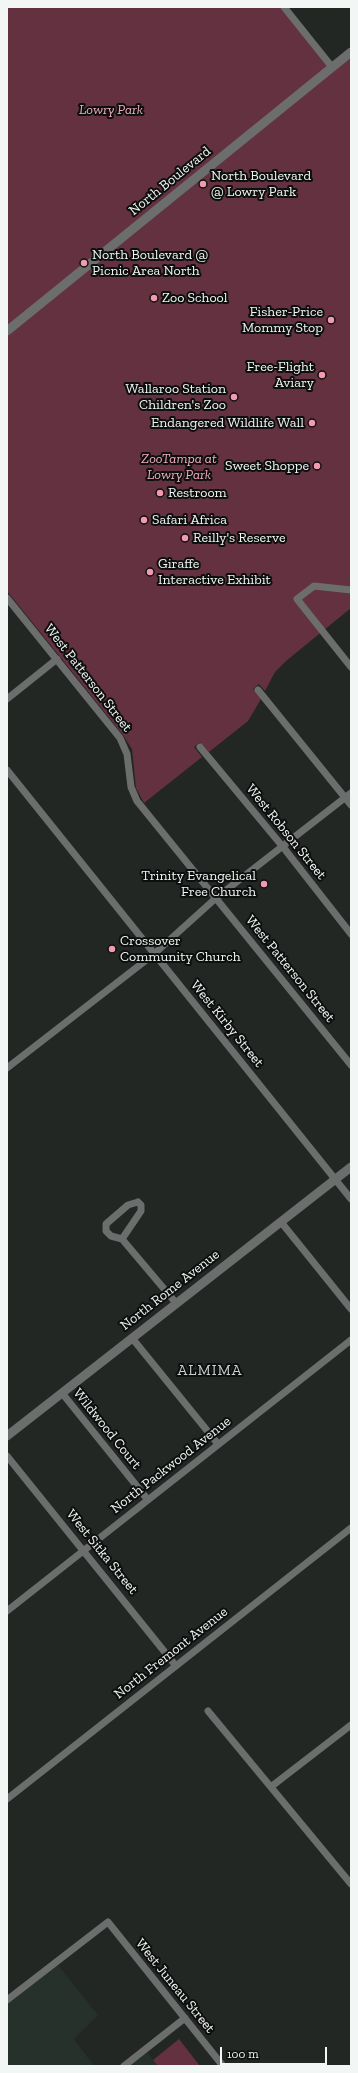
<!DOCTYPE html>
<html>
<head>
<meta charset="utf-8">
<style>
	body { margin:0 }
	#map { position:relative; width:358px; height:2073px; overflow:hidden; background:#222724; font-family:"Zilla Slab",serif }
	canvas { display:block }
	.frame { position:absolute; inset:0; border:8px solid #f2f6f4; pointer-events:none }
	.scale { position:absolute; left:220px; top:2047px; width:107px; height:18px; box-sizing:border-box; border:2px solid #f2f6f4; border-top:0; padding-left:5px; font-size:12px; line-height:14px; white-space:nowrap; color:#f2f6f4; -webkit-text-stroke:3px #0d0f0e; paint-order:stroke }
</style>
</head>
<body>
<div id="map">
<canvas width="358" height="2073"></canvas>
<div class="frame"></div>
<div class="scale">100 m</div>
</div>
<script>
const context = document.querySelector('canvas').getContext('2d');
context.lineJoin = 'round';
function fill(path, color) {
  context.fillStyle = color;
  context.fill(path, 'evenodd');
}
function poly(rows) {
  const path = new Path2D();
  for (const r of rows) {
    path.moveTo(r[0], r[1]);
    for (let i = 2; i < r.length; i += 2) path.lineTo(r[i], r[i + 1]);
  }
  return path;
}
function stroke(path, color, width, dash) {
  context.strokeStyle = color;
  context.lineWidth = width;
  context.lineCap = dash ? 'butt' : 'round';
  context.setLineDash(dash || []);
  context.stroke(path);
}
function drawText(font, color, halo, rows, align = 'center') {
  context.font = font + ' "Zilla Slab",serif';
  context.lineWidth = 4;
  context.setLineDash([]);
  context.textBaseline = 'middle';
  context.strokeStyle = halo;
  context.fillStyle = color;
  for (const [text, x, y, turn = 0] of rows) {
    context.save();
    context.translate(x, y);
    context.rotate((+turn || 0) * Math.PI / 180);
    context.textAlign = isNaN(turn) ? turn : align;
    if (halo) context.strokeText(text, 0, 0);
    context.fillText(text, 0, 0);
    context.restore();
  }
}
const built = poly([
	[58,1965,98,2015,74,2039,94,2066,7,2066,7,2004],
	[147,2052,158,2066,130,2066]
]);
const green = poly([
	[7,7,285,7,332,64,7,326],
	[351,57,351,608,286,661,275,672,265,691,259,684,253,689,261,699,248,721,209,752,200,742,194,747,202,757,144,803,136,788,132,749,123,735,7,591,7,336],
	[179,2039,200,2066,158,2066,153,2060]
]);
const minor = poly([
	[284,7,332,67],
	[351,590,314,586,297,599,351,667],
	[7,598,120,738,127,754,131,787,137,801,351,1065],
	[258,690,351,805],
	[7,699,57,659],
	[200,747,283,847,351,934],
	[7,770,351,1199],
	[7,1068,154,954,216,898,351,793],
	[138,1202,141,1205,141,1211,122,1239,111,1236,106,1231,106,1224,128,1205,138,1202],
	[281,1222,351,1309],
	[122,1239,176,1303],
	[132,1338,218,1444],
	[62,1393,148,1500],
	[7,1456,176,1666],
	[7,1611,351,1340],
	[208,1711,351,1884],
	[272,1786,351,1725],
	[7,1799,351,1528],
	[7,2000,108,1922,223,2066],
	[124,2066,185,2018]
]);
const tertiary = poly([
	[7,331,351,52],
	[7,1436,351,1167]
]);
const markers = [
	[203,184,4,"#f29ab0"],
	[84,263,4,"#f29ab0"],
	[154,298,4,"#f29ab0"],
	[331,320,4,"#f29ab0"],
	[322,375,4,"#f29ab0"],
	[234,397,4,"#f29ab0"],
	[312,423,4,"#f29ab0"],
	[317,466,4,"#f29ab0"],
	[160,493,4,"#f29ab0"],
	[144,520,4,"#f29ab0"],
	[185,538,4,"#f29ab0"],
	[150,572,4,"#f29ab0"],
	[264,884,4,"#f29ab0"],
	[112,949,4,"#f29ab0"]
];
const parkNames = [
	["Lowry Park",111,110],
	["ZooTampa at",179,459],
	["Lowry Park",179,475]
];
const poiNames = [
	["North Boulevard",211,176],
	["@ Lowry Park",211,192],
	["North Boulevard @",92,255],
	["Picnic Area North",92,271],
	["Zoo School",162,298],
	["Fisher-Price",323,312,"right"],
	["Mommy Stop",323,328,"right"],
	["Free-Flight",314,367,"right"],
	["Aviary",314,383,"right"],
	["Wallaroo Station",226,389,"right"],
	["Children's Zoo",226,405,"right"],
	["Endangered Wildlife Wall",304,423,"right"],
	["Sweet Shoppe",309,466,"right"],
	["Restroom",168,493],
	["Safari Africa",152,520],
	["Reilly's Reserve",193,538],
	["Giraffe",158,564],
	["Interactive Exhibit",158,580],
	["Trinity Evangelical",256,876,"right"],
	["Free Church",256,892,"right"],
	["Crossover",120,941],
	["Community Church",120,957]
];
const streetNames = [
	["North Boulevard",170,181,-39],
	["West Patterson Street",88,678,52],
	["West Robson Street",286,832,51],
	["West Patterson Street",290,969,51],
	["West Kirby Street",227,1024,51],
	["North Rome Avenue",170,1290,-38],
	["Wildwood Court",107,1429,51],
	["North Packwood Avenue",171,1465,-38],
	["West Sitka Street",102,1552,51],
	["North Fremont Avenue",171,1653,-38],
	["West Juneau Street",175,1986,51]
];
const neighbourhoodNames = [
	["ALMIMA",210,1371]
];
fill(built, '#26312b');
fill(green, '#63313f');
stroke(minor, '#6c6e6d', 7);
stroke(tertiary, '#6c6e6d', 9);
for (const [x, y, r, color] of markers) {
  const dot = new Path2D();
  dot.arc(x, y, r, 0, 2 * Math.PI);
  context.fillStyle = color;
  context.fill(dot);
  stroke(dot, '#0d0f0e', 1.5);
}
drawText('italic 14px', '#f4aebf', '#0d0f0e', parkNames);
drawText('14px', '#f2f6f4', '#0d0f0e', poiNames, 'left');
drawText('14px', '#f2f6f4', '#0d0f0e', streetNames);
context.letterSpacing = '1px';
drawText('15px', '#cad1ce', '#0d0f0e', neighbourhoodNames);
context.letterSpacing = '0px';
</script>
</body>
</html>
